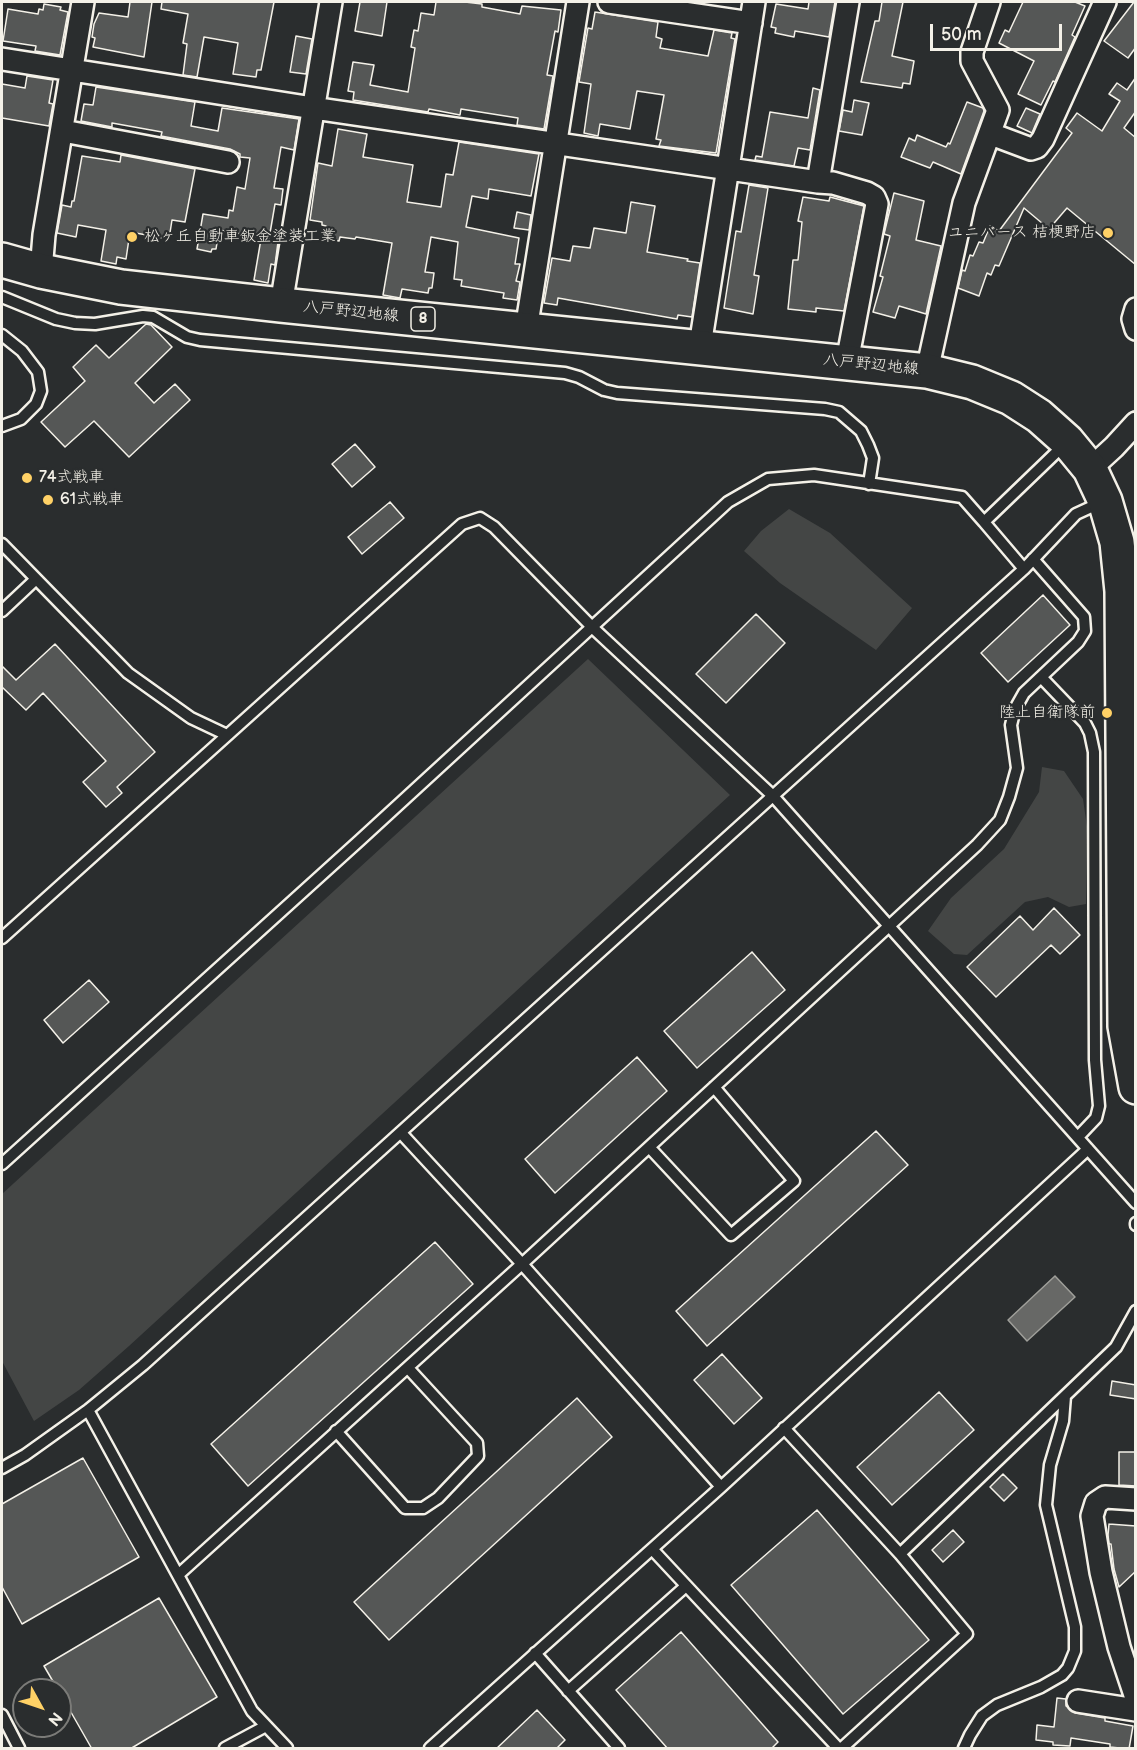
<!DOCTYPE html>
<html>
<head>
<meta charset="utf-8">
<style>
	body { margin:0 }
	#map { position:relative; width:1137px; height:1750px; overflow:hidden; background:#2a2d2e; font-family:"Balsamiq Sans",sans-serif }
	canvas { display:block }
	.frame { position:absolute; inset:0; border:3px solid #f4f1e8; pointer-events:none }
	.north { position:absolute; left:12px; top:1678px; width:60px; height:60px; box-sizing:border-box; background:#2a2d2e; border:2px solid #7b7b78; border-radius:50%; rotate:130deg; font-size:16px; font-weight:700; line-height:24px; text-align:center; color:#f4f1e8 }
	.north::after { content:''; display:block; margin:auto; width:21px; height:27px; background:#ffd166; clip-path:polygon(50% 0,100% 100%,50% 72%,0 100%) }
	.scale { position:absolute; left:930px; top:24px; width:132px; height:27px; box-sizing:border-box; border:3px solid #f4f1e8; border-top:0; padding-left:8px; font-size:18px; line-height:21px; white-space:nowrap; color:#f4f1e8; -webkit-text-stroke:4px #2a2d2e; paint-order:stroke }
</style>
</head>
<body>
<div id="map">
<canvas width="1137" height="1750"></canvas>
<div class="frame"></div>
<div class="north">N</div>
<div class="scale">50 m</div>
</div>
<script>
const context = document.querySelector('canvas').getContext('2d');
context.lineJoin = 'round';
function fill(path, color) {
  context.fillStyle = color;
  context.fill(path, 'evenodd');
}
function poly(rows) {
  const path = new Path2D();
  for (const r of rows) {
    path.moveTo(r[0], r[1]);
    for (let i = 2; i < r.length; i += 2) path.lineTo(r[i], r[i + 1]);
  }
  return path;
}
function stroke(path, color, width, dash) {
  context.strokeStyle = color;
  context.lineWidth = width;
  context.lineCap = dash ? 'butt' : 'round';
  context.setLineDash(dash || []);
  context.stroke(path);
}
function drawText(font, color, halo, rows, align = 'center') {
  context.font = font + ' "Balsamiq Sans","Klee One",sans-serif';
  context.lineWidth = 4.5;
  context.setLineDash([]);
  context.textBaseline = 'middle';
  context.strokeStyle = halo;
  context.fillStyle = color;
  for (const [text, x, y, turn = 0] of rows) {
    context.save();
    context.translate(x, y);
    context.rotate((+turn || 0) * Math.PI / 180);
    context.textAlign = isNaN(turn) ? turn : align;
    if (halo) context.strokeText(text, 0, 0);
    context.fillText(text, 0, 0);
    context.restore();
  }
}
const green = poly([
	[789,509,830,533,912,608,876,650,780,583,744,551,761,531],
	[588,659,730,795,129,1346,79,1390,34,1421,2,1361,2,1194],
	[1042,767,1064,771,1083,799,1087,827,1086,904,1069,907,1048,897,1025,902,967,955,954,954,928,931,951,898,1004,849,1039,792]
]);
const water = poly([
	[1055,1276,1075,1297,1027,1341,1008,1320,1055,1276]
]);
const building = poly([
	[130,2,152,2,144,57,93,47,95,38,92,37,94,24,99,13,128,17,130,2],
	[162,2,274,2,261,70,257,70,256,77,233,74,238,43,204,37,197,77,183,75,187,44,183,43,188,14,161,9,162,2],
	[360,2,387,2,382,36,355,31,360,2],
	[436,2,465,2,482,4,482,7,520,14,522,6,561,10,558,32,555,31,547,75,553,76,544,129,517,125,518,118,461,109,460,115,429,109,428,112,353,100,354,92,348,91,353,62,374,65,370,85,408,92,415,48,411,47,414,30,418,31,421,13,434,15,436,2],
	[809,2,835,2,829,37,795,31,794,37,775,33,776,28,771,27,776,4,808,9,809,2],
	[882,2,903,2,892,56,914,61,910,84,903,83,902,88,861,82,875,21,879,21,882,2],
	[1023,2,1075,2,1085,6,1072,35,1075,37,1055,82,1053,81,1041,105,1018,94,1034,61,999,43,1005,30,1009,32,1023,2],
	[1134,2,1136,2,1136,47,1128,58,1104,41,1134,2],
	[44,4,61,7,60,10,68,12,60,55,35,51,36,46,3,41,8,9,38,14,39,9,43,10,44,4],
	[595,12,658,22,656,37,662,39,660,48,708,56,714,30,732,33,731,38,735,39,716,153,659,146,661,140,656,139,664,95,637,91,630,129,600,124,598,136,584,133,591,84,579,82,588,28,592,29,595,12],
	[296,36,312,39,306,74,290,72,296,36],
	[27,76,53,80,49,103,53,104,49,126,2,118,2,84,25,88,27,76],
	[1136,77,1136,111,1124,128,1136,138,1136,265,1067,208,1049,229,1024,208,999,266,995,265,991,275,987,273,979,296,958,288,962,270,965,271,970,255,973,256,979,242,983,243,990,226,999,231,1072,133,1066,128,1077,113,1102,131,1120,101,1109,94,1117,83,1127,90,1136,77],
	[96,87,195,102,191,126,218,131,222,108,299,119,294,150,281,147,274,188,283,189,281,205,275,204,269,239,219,230,216,249,212,249,211,252,197,249,203,214,228,218,229,210,233,211,237,187,245,189,250,158,240,157,240,154,230,149,161,136,162,132,112,123,112,127,81,121,84,104,93,105,96,87],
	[813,88,820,90,810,150,798,148,794,166,755,160,756,156,762,157,770,112,808,118,813,88],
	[854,100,869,103,862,135,839,131,843,110,852,112,854,100],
	[967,102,983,108,984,111,961,174,933,162,930,168,901,157,909,138,915,141,917,135,946,147,948,143,950,144,967,102],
	[1026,108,1040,114,1032,133,1017,126,1026,108],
	[338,129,367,134,363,157,413,165,407,202,441,207,446,174,453,175,459,142,539,154,531,196,489,189,488,199,472,196,466,227,519,238,515,264,520,264,516,281,520,282,517,300,503,298,504,293,461,286,462,280,454,279,458,242,431,237,425,272,434,273,432,288,429,288,428,293,402,289,400,298,383,295,392,243,356,237,355,239,340,237,339,241,324,238,326,226,322,225,322,222,310,220,318,163,332,166,338,129],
	[121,155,195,169,185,222,172,220,169,239,130,232,126,259,117,257,116,264,101,261,106,230,78,225,76,237,57,233,62,205,71,207,72,201,74,201,82,156,120,162,121,155],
	[749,185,768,188,754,275,759,276,753,314,724,308,736,231,741,232,749,185],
	[894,193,924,201,916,240,941,246,926,314,899,306,895,318,873,312,883,277,880,276,890,236,884,234,894,193],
	[803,197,829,201,830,197,864,206,844,311,816,308,816,312,788,309,793,260,798,260,802,222,798,221,803,197],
	[631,202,655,206,647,252,688,259,687,261,700,263,692,317,678,315,677,319,558,298,557,305,544,303,552,258,570,261,573,246,590,248,594,228,626,233,631,202],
	[517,212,531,215,529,230,514,228,517,212],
	[261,239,278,242,275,265,271,264,268,283,254,280,261,239],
	[146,324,151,325,172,347,135,383,154,403,175,384,190,400,129,457,94,421,65,447,41,422,85,381,73,367,96,345,109,358,146,324],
	[355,444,375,467,352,487,332,464,355,444],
	[390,502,404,518,362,554,348,537,390,502],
	[1043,595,1070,625,1008,682,981,653,1043,595],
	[756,614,785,643,726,703,696,674,756,614],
	[55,644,155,752,117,787,122,793,106,807,83,782,106,761,43,693,26,710,2,687,2,666,16,680,55,644],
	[1054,908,1080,935,1060,954,1051,945,996,997,967,967,1020,916,1033,930,1054,908],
	[752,952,785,990,697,1068,664,1031,752,952],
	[89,980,109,1002,63,1043,44,1020,89,980],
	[637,1057,667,1091,555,1193,525,1159,637,1057],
	[876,1131,908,1165,707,1346,676,1311,876,1131],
	[435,1242,473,1284,248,1486,211,1444,435,1242],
	[722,1354,762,1398,734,1424,694,1380,722,1354],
	[1112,1381,1136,1385,1136,1399,1110,1395,1112,1381],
	[939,1392,974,1430,892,1505,857,1467,939,1392],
	[577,1398,612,1437,389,1640,354,1602,577,1398],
	[1119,1452,1136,1452,1136,1486,1119,1485,1119,1452],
	[83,1458,139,1557,22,1624,2,1587,2,1504,83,1458],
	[1003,1474,1017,1488,1004,1501,990,1487,1003,1474],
	[817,1510,929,1640,843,1714,731,1585,817,1510],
	[1109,1524,1136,1526,1136,1571,1119,1587,1114,1569,1111,1544,1109,1544,1108,1535,1109,1524],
	[953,1530,964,1542,943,1562,932,1550,953,1530],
	[159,1598,217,1697,130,1749,92,1749,60,1693,60,1690,58,1690,44,1666,159,1598],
	[681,1632,778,1742,771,1749,668,1749,616,1690,681,1632],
	[1057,1698,1066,1699,1066,1706,1075,1713,1105,1718,1105,1721,1133,1726,1129,1749,1110,1747,1110,1744,1071,1738,1070,1746,1053,1745,1053,1742,1036,1740,1037,1725,1054,1727,1057,1698],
	[537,1710,565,1740,556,1749,496,1749,537,1710]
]);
const lane = poly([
	[2,297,56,319,75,323,95,324,143,316,153,317,187,337,200,340,565,373,579,377,604,390,617,393,825,409,839,412,861,431,868,445,873,458,869,484],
	[2,335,22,351,38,372,41,391,36,404,21,419,2,426],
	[984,522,1024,569],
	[2,544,128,673,191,718,227,735],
	[2,611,35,580],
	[1041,677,1085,723,1090,733,1094,752,1095,1060,1099,1106,1096,1118,1078,1137],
	[2,938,462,524,480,518,494,527,593,628,773,796,1136,1203],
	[401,1133,522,1264,721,1487],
	[649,1147,731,1235,794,1181,714,1087],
	[2,1164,360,840,728,502,768,479,814,475,962,497,984,522,1065,444],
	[1136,1223,1136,1225],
	[88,1410,252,1711,287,1748],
	[784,1428,900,1554,967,1634,842,1748],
	[336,1431,405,1508,423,1508,438,1498,478,1456,477,1443,408,1368],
	[2,1468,25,1455,88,1410,143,1365,1024,569,1076,514,1102,502],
	[652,1549,838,1748],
	[900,1554,1116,1347,1136,1311],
	[178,1575,522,1264,977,845,1000,820,1009,797,1017,768,1011,725,1015,709,1024,693,1078,642,1085,631,1084,617,1033,559],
	[535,1653,619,1748],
	[568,1691,686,1586],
	[2,1715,19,1748],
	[225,1748,266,1726],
	[430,1748,721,1487,1088,1149],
	[964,1748,970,1735,982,1716,997,1705,1041,1687,1062,1675,1068,1668,1075,1651,1075,1627,1046,1505,1050,1465,1063,1421,1065,1396]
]);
const street = poly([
	[609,2,751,23],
	[2,59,313,108,818,182],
	[63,131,228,162],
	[991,134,1031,149,1037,147,1043,139,1105,2],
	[41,271,44,235,83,2],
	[281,305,331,2],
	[1136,309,1133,319,1136,329],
	[526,330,578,2],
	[700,346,754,2],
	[847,362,877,204,874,197,867,193,833,183,818,182,848,2],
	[927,371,964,203,998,110,972,61,972,52,989,2],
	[1090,469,1114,447,1136,423],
	[1136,1499,1105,1497,1096,1503,1092,1516,1101,1572,1119,1647,1136,1698],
	[1078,1701,1136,1710]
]);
const primary = poly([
	[2,260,41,271,121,287,281,305,927,371,972,382,1011,398,1039,416,1067,441,1090,469,1105,501,1117,542,1122,591,1125,1026,1136,1087]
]);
const markers = [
	[1108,233,6,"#ffd166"],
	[132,237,6,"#ffd166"],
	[27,478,6,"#ffd166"],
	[48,500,6,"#ffd166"],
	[1107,713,6,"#ffd166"]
];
const shields = [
	[423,319,24]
];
const shieldNames = [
	["8",423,319]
];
const poiNames = [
	["ユニバース 桔梗野店",1096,233,"right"],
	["松ヶ丘自動車鈑金塗装工業",144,237],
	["74式戦車",39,478],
	["61式戦車",60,500],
	["陸上自衛隊前",1095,713,"right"]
];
const streetNames = [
	["八戸野辺地線",351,312,6],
	["八戸野辺地線",871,365,6]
];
fill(green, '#444645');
fill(water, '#676866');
stroke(water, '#9f9f9a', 1.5);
fill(building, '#555756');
stroke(building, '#f4f1e8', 1.5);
stroke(lane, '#f4f1e8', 15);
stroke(street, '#f4f1e8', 26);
stroke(primary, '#f4f1e8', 38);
stroke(lane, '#2a2d2e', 10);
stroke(street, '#2a2d2e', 21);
stroke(primary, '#2a2d2e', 33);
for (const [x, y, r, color] of markers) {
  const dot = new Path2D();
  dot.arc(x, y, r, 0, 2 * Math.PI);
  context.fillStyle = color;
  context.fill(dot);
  stroke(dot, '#2a2d2e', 2);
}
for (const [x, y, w] of shields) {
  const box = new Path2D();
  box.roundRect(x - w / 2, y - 12, w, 24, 4.5);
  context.fillStyle = '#2a2d2e';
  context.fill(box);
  stroke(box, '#f4f1e8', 1.5);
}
drawText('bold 15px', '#f4f1e8', null, shieldNames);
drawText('16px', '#f4f1e8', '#2a2d2e', poiNames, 'left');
drawText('16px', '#f4f1e8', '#2a2d2e', streetNames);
</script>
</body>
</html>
